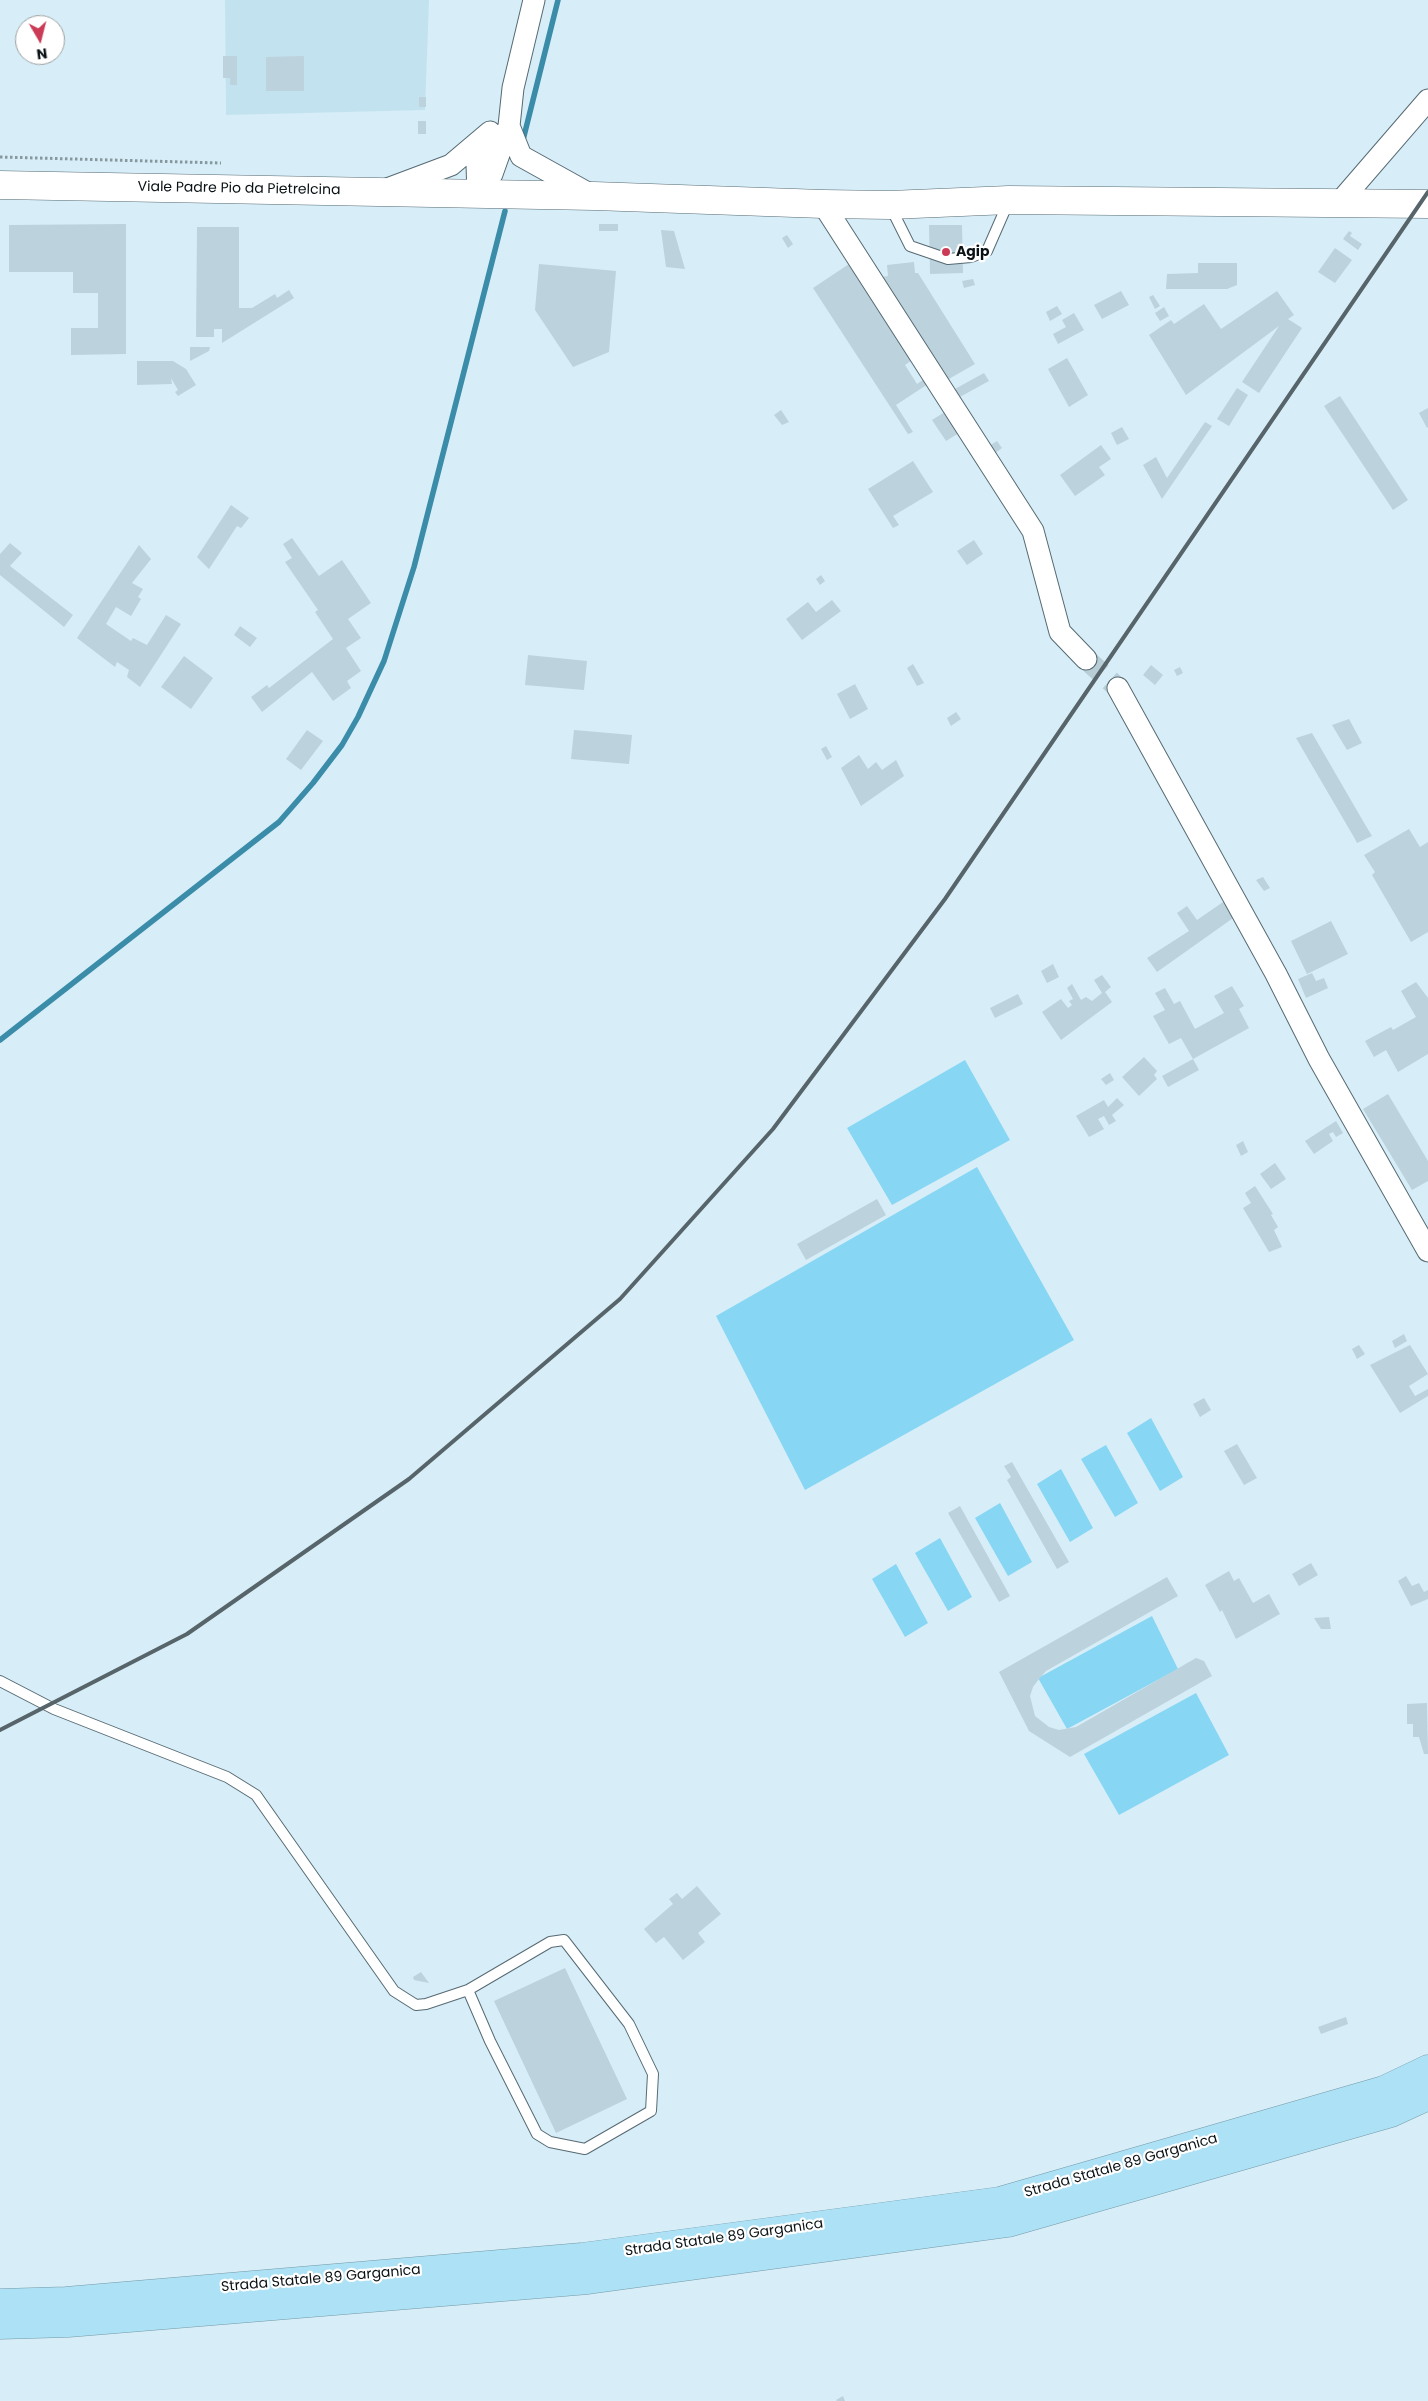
<!DOCTYPE html>
<html>
<head>
<meta charset="utf-8">
<style>
	body { margin:0 }
	#map { position:relative; width:1428px; height:2401px; overflow:hidden; background:#d7eef8; font-family:Poppins,sans-serif }
	canvas { display:block }
	.north { position:absolute; left:15px; top:15px; width:50px; height:50px; box-sizing:border-box; background:#fff; border:1px solid #9da0a1; border-radius:50%; rotate:172deg; font-size:14px; font-weight:700; line-height:20px; text-align:center; color:#0a1215 }
	.north::after { content:''; display:block; margin:auto; width:18px; height:22px; background:#cc3b55; clip-path:polygon(50% 0,100% 100%,50% 72%,0 100%) }
</style>
</head>
<body>
<div id="map">
<canvas width="1428" height="2401"></canvas>
<div class="north">N</div>
</div>
<script>
const context = document.querySelector('canvas').getContext('2d');
context.lineJoin = 'round';
function fill(path, color) {
  context.fillStyle = color;
  context.fill(path, 'evenodd');
}
function poly(rows) {
  const path = new Path2D();
  for (const r of rows) {
    path.moveTo(r[0], r[1]);
    for (let i = 2; i < r.length; i += 2) path.lineTo(r[i], r[i + 1]);
  }
  return path;
}
function stroke(path, color, width, dash) {
  context.strokeStyle = color;
  context.lineWidth = width;
  context.lineCap = dash ? 'butt' : 'round';
  context.setLineDash(dash || []);
  context.stroke(path);
}
function drawText(font, color, halo, rows, align = 'center') {
  context.font = font + ' Poppins,sans-serif';
  context.lineWidth = 4.5;
  context.setLineDash([]);
  context.textBaseline = 'middle';
  context.strokeStyle = halo;
  context.fillStyle = color;
  for (const [text, x, y, turn = 0] of rows) {
    context.save();
    context.translate(x, y);
    context.rotate((+turn || 0) * Math.PI / 180);
    context.textAlign = isNaN(turn) ? turn : align;
    if (halo) context.strokeText(text, 0, 0);
    context.fillText(text, 0, 0);
    context.restore();
  }
}
const built = poly([
	[225,0,429,0,425,110,226,115]
]);
const green = poly([
	[965,1060,1010,1140,892,1205,847,1128],
	[977,1167,1074,1340,805,1490,716,1316],
	[1151,1418,1183,1477,1160,1491,1127,1433],
	[1106,1445,1138,1503,1115,1517,1081,1459],
	[1061,1469,1093,1528,1070,1542,1037,1484],
	[1000,1503,1032,1562,1008,1576,975,1518],
	[940,1538,972,1597,948,1611,915,1553],
	[896,1564,928,1623,905,1637,872,1579],
	[1152,1616,1178,1669,1067,1729,1038,1678],
	[1196,1693,1229,1755,1119,1815,1084,1754]
]);
const stream = poly([
	[523,140,558,0],
	[0,1040,279,822,313,783,342,745,358,717,384,661,414,567,505,211]
]);
const building = poly([
	[223,56,237,56,237,85,230,85,230,78,223,78],
	[304,56,304,91,266,91,266,57],
	[419,97,426,97,426,107,419,107],
	[418,121,426,121,426,134,418,134],
	[126,224,126,354,71,355,71,328,98,328,98,293,73,293,73,272,9,272,9,225],
	[599,224,618,224,618,231,599,231],
	[929,225,962,225,963,273,930,274],
	[197,227,239,227,239,308,252,308,275,294,277,298,289,290,294,298,222,343,222,329,214,329,214,337,196,337],
	[661,230,674,231,685,269,666,267],
	[1349,231,1352,233,1350,236,1362,244,1358,250,1343,239],
	[787,235,793,244,788,248,782,238],
	[1335,248,1352,260,1335,283,1318,272],
	[852,262,915,358,905,365,917,384,927,377,931,382,896,405,913,432,908,434,813,288],
	[914,262,915,273,918,273,975,364,947,380,881,277,888,276,887,265],
	[1198,263,1237,263,1237,285,1227,289,1166,289,1167,274,1198,273],
	[539,264,616,271,609,352,573,367,535,310],
	[973,279,975,285,964,288,962,281],
	[1121,291,1129,305,1102,319,1094,305],
	[1277,291,1294,315,1288,319,1302,328,1259,393,1242,382,1279,326,1186,395,1149,335,1171,320,1174,324,1204,304,1221,329],
	[1153,295,1160,306,1155,309,1149,297],
	[1057,306,1062,314,1050,321,1046,312],
	[1164,307,1169,316,1160,321,1155,313],
	[1074,313,1084,330,1058,344,1053,334,1066,327,1062,320],
	[190,347,210,347,209,351,190,361],
	[1067,358,1088,395,1069,407,1048,369],
	[137,361,173,361,186,369,196,385,178,396,175,392,178,390,171,378,172,384,137,385],
	[984,373,989,381,958,398,953,390],
	[1237,388,1248,395,1229,426,1217,419],
	[1340,396,1408,500,1393,510,1324,406],
	[1428,408,1428,427,1427,428,1419,413],
	[781,410,789,422,782,425,774,415],
	[948,410,962,431,946,441,932,420],
	[1205,422,1212,426,1162,499,1143,465,1156,457,1167,478],
	[1122,427,1129,439,1117,445,1111,433],
	[997,441,1002,448,994,454,989,446],
	[1101,445,1111,459,1099,467,1105,475,1075,496,1060,475],
	[913,461,933,492,893,516,899,525,893,528,868,489],
	[231,505,249,518,241,528,237,526,209,569,197,557],
	[292,538,319,576,342,560,371,603,348,619,361,638,346,648,361,671,347,681,351,688,333,701,312,672,262,712,251,697,267,685,269,688,333,639,315,612,318,610,285,562,292,558,283,544],
	[974,540,983,554,967,565,957,551],
	[10,543,22,553,10,566,73,615,64,627,0,575,0,554],
	[139,545,151,559,132,583,143,589,138,597,141,599,131,616,116,607,106,624,131,641,133,638,147,645,166,615,181,624,140,687,127,677,129,670,117,662,115,667,77,638],
	[821,575,825,581,820,585,816,579],
	[832,600,841,611,802,640,786,619,808,602,816,612],
	[240,626,257,638,250,647,234,635],
	[528,655,587,661,584,690,525,685],
	[184,656,213,678,191,709,161,687],
	[913,664,924,683,917,686,907,668],
	[1151,665,1163,675,1155,685,1143,675],
	[1180,667,1183,673,1177,676,1174,670],
	[855,684,868,709,850,719,837,694],
	[956,712,961,719,951,726,947,718],
	[1349,719,1362,743,1347,750,1332,725],
	[307,730,323,741,301,770,286,759],
	[574,730,632,735,629,764,571,759],
	[1312,733,1363,821,1372,836,1357,843,1355,839,1296,738],
	[826,746,832,757,827,760,821,749],
	[859,755,868,769,876,762,882,770,896,760,904,776,861,806,841,768],
	[1409,829,1420,847,1428,842,1428,932,1411,942,1372,875,1375,872,1364,855],
	[1263,877,1270,888,1264,891,1256,880],
	[1226,900,1236,916,1157,972,1147,958,1189,931,1177,913,1187,906,1197,920],
	[1331,921,1348,954,1307,974,1291,941],
	[1053,964,1059,977,1047,983,1041,971],
	[1312,973,1316,981,1324,978,1328,988,1306,998,1298,979],
	[1102,975,1111,987,1105,992,1112,1002,1061,1040,1042,1012,1061,999,1068,1008,1072,1005,1069,1001,1073,999,1067,988,1072,984,1081,1000,1086,997,1092,1001,1102,993,1094,980],
	[1416,982,1428,998,1428,1054,1398,1072,1386,1050,1374,1057,1365,1041,1391,1027,1393,1030,1416,1017,1401,991],
	[1232,986,1244,1006,1239,1009,1249,1028,1193,1059,1181,1038,1169,1044,1153,1016,1165,1010,1155,993,1165,988,1174,1004,1180,1001,1195,1029,1224,1013,1214,996],
	[1018,994,1023,1004,995,1018,990,1008],
	[1144,1057,1157,1071,1154,1075,1157,1079,1139,1096,1122,1077],
	[1193,1059,1199,1070,1168,1087,1162,1076],
	[1110,1073,1114,1080,1106,1085,1101,1079],
	[1388,1094,1428,1161,1428,1181,1412,1190,1363,1109],
	[1117,1098,1124,1105,1112,1115,1116,1121,1109,1125,1104,1116,1098,1119,1104,1129,1089,1137,1076,1116,1104,1100,1108,1107],
	[1336,1121,1343,1133,1336,1137,1333,1132,1329,1134,1333,1141,1314,1154,1305,1141],
	[1243,1141,1248,1152,1241,1156,1236,1145],
	[1275,1163,1286,1179,1271,1189,1260,1174],
	[1255,1186,1273,1214,1271,1215,1278,1227,1274,1230,1282,1247,1269,1252,1243,1208,1251,1203,1245,1193],
	[877,1199,886,1215,806,1260,797,1244],
	[1404,1334,1407,1341,1395,1348,1392,1341],
	[1359,1345,1365,1354,1357,1359,1352,1349],
	[1410,1345,1428,1374,1409,1386,1415,1396,1428,1389,1428,1396,1400,1413,1370,1365],
	[1204,1398,1211,1410,1200,1417,1193,1404],
	[1237,1444,1257,1478,1244,1485,1224,1451],
	[1012,1462,1069,1562,1057,1569,1007,1480,1011,1477,1004,1466],
	[960,1506,1010,1596,999,1602,948,1513],
	[1311,1563,1318,1575,1299,1586,1292,1574],
	[1229,1571,1234,1581,1239,1578,1253,1603,1269,1594,1280,1614,1236,1639,1222,1610,1220,1612,1205,1585],
	[1406,1576,1412,1586,1419,1583,1424,1592,1428,1590,1428,1599,1411,1606,1398,1581],
	[1167,1577,1178,1596,1046,1671,1039,1679,1033,1687,1030,1696,1035,1716,1049,1727,1059,1730,1076,1727,1196,1658,1204,1661,1212,1676,1070,1757,1029,1731,999,1672],
	[1329,1617,1331,1629,1321,1629,1314,1618],
	[1427,1703,1428,1754,1424,1754,1419,1737,1413,1737,1413,1724,1407,1724,1407,1704],
	[697,1886,721,1914,698,1933,705,1942,683,1960,664,1937,656,1943,644,1929,673,1904,669,1899,677,1893,682,1899],
	[565,1968,627,2099,556,2133,494,2001],
	[421,1972,429,1983,414,1980,413,1977],
	[1346,2017,1348,2024,1321,2034,1318,2027],
	[843,2396,845,2401,837,2401,836,2400]
]);
const streetTunnel = poly([
	[1086,659,1118,688]
]);
const path = poly([
	[0,157,221,163]
]);
const lane = poly([
	[891,208,910,246,948,259,971,257,987,251,1008,203],
	[0,1681,54,1709,227,1777,256,1795,394,1991,416,2005,426,2004,468,1990,550,1942,564,1940,629,2024,653,2074,651,2111,585,2149,550,2142,537,2134,490,2041,468,1990]
]);
const street = poly([
	[509,126,521,156,593,196],
	[387,189,451,165,490,132],
	[478,194,492,174,509,126,513,88,534,0],
	[478,194,477,165,489,134],
	[1339,203,1428,100],
	[823,204,1033,531,1060,632,1086,659],
	[1118,688,1276,974,1319,1059,1428,1251]
]);
const secondary = poly([
	[0,185,594,196,823,204,890,205,1009,200,1428,204]
]);
const highway = poly([
	[0,2303,66,2301,582,2257,1000,2201,1384,2090,1428,2069],
	[0,2325,68,2323,588,2280,1008,2223,1391,2113,1428,2096]
]);
const rail = poly([
	[0,1730,187,1634,409,1479,620,1299,773,1129,945,899,1428,192]
]);
const markers = [
	[946,252,5,"#cc3b55"]
];
const streetNames = [
	["Viale Padre Pio da Pietrelcina",239,189,1],
	["Strada Statale 89 Garganica",1121,2166,-16],
	["Strada Statale 89 Garganica",724,2238,-8],
	["Strada Statale 89 Garganica",321,2279,-5]
];
const poiNames = [
	["Agip",956,252]
];
fill(built, '#c3e2ef');
fill(green, '#87d6f4');
stroke(stream, '#3a8ca9', 5.5);
fill(building, '#bcd2dc');
stroke(streetTunnel, '#b8cdd6', 21, [21, 11]);
stroke(lane, '#566a73', 12);
stroke(street, '#566a73', 23);
stroke(secondary, '#566a73', 29);
stroke(highway, '#7499a7', 29);
stroke(path, '#86979e', 3, [2.5, 2.5]);
stroke(lane, '#fff', 10);
stroke(street, '#fff', 21);
stroke(secondary, '#fff', 28);
stroke(highway, '#ade1f5', 28);
stroke(rail, '#57656b', 4);
for (const [x, y, r, color] of markers) {
  const dot = new Path2D();
  dot.arc(x, y, r, 0, 2 * Math.PI);
  context.fillStyle = color;
  context.fill(dot);
  stroke(dot, '#fff', 2);
}
drawText('14px', '#0a1215', '#fff', streetNames);
drawText('bold 14px', '#0a1215', '#fff', poiNames, 'left');
</script>
</body>
</html>
